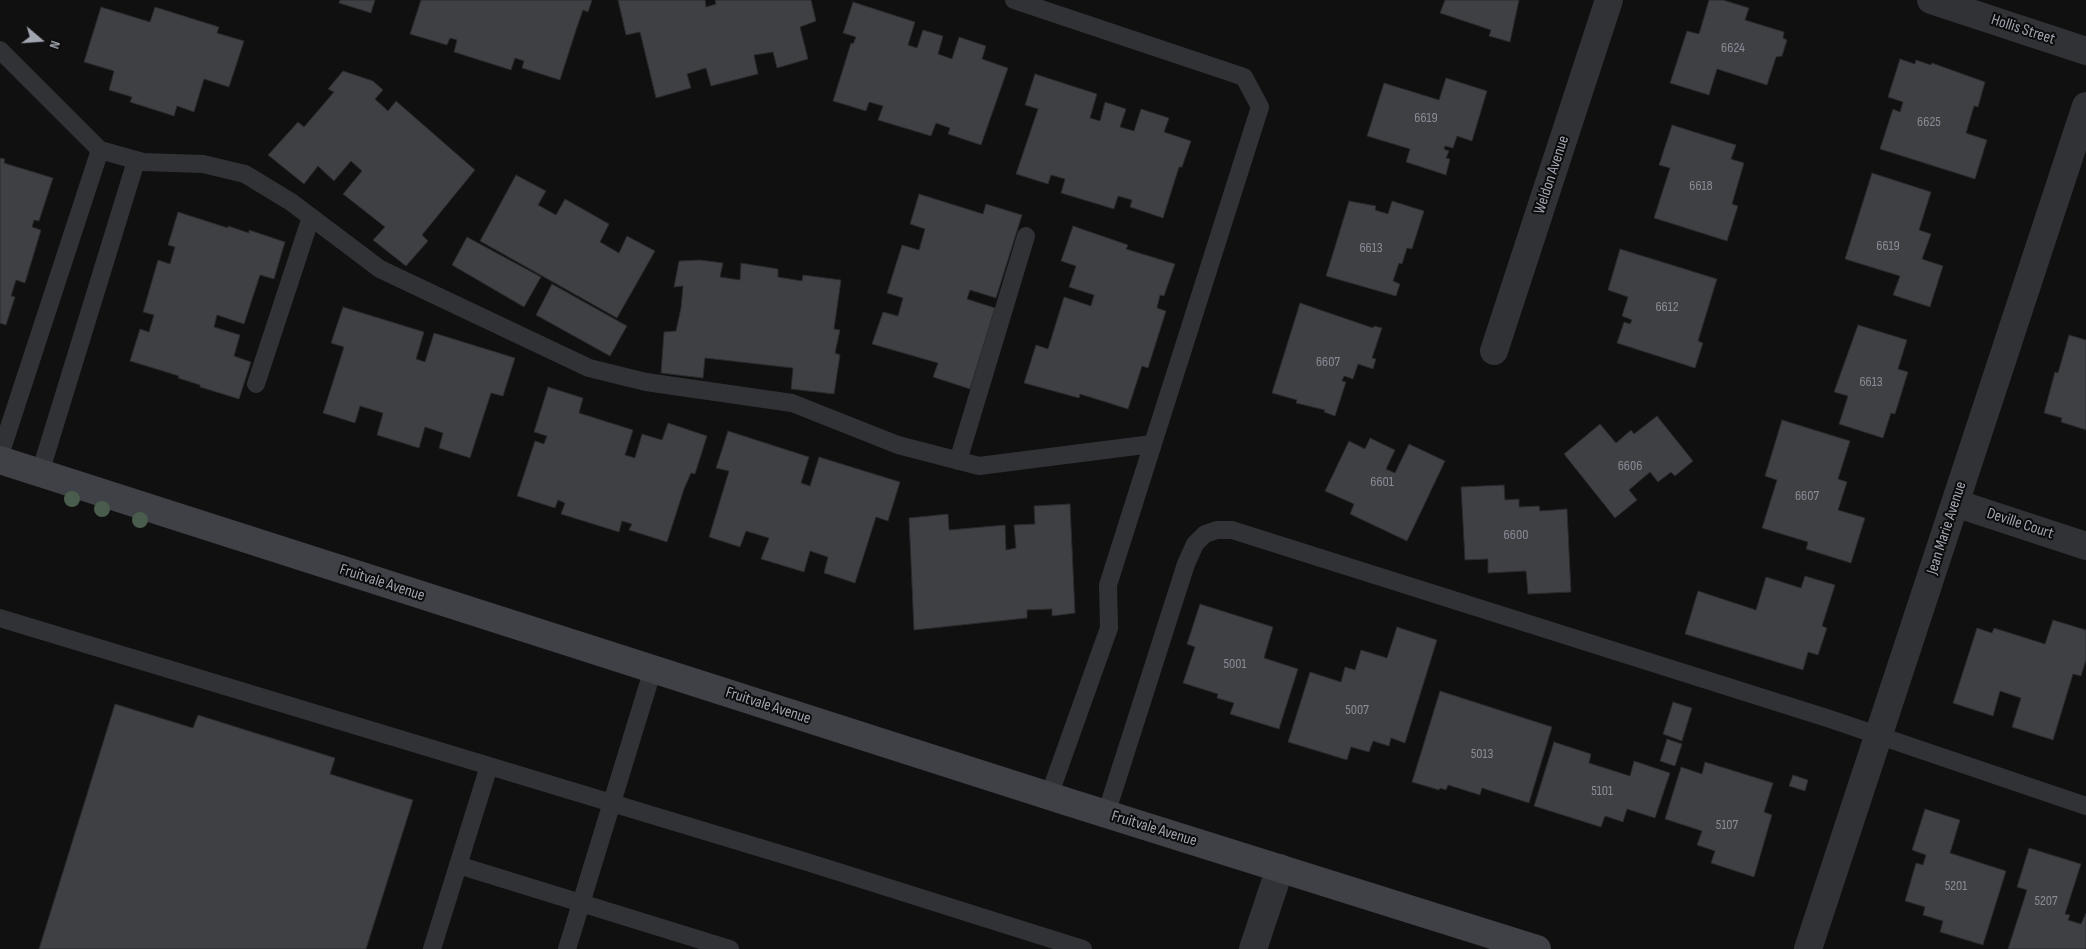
<!DOCTYPE html>
<html>
<head>
<meta charset="utf-8">
<style>
	body { margin:0 }
	#map { position:relative; width:2086px; height:949px; overflow:hidden; background:#101011; font-family:"Sofia Sans Condensed",sans-serif }
	canvas { display:block }
	.north { position:absolute; left:15px; top:15px; width:50px; height:50px; -webkit-text-stroke:4px #0b0b0c; paint-order:stroke; rotate:108deg; font-size:14px; font-weight:700; line-height:20px; text-align:center; color:#a2a6b1 }
	.north::after { content:''; display:block; margin:auto; width:18px; height:22px; background:#a2a6b1; clip-path:polygon(50% 0,100% 100%,50% 72%,0 100%) }
</style>
</head>
<body>
<div id="map">
<canvas width="2086" height="949"></canvas>
<div class="north">N</div>
</div>
<script>
const context = document.querySelector('canvas').getContext('2d');
context.lineJoin = 'round';
function fill(path, color) {
  context.fillStyle = color;
  context.fill(path, 'evenodd');
}
function poly(rows) {
  const path = new Path2D();
  for (const r of rows) {
    path.moveTo(r[0], r[1]);
    for (let i = 2; i < r.length; i += 2) path.lineTo(r[i], r[i + 1]);
  }
  return path;
}
function stroke(path, color, width, dash) {
  context.strokeStyle = color;
  context.lineWidth = width;
  context.lineCap = dash ? 'butt' : 'round';
  context.setLineDash(dash || []);
  context.stroke(path);
}
function drawText(font, color, halo, rows, align = 'center') {
  context.font = font + ' "Sofia Sans Condensed",sans-serif';
  context.lineWidth = 4;
  context.setLineDash([]);
  context.textBaseline = 'middle';
  context.strokeStyle = halo;
  context.fillStyle = color;
  for (const [text, x, y, turn = 0] of rows) {
    context.save();
    context.translate(x, y);
    context.rotate((+turn || 0) * Math.PI / 180);
    context.textAlign = isNaN(turn) ? turn : align;
    if (halo) context.strokeText(text, 0, 0);
    context.fillText(text, 0, 0);
    context.restore();
  }
}
const building = poly([
	[340,0,375,0,371,13,339,3,340,0],
	[421,0,592,0,588,12,583,10,577,27,560,80,522,68,524,61,515,58,511,70,454,52,457,40,450,38,447,45,410,34,421,0],
	[618,0,705,0,706,7,716,4,715,0,811,0,816,21,800,27,808,59,777,68,773,52,754,55,758,74,711,86,706,68,687,74,691,88,656,98,640,32,626,35,618,0],
	[1445,0,1519,0,1510,42,1489,36,1491,30,1440,13,1445,0],
	[1709,0,1723,0,1749,8,1745,20,1784,32,1783,38,1787,40,1782,56,1776,57,1767,85,1717,69,1709,95,1670,83,1687,31,1699,34,1709,0],
	[853,2,915,22,908,45,917,48,923,30,943,36,938,54,952,59,959,37,986,46,982,59,1008,68,981,145,948,134,950,128,936,123,931,136,878,120,883,106,869,102,866,111,833,101,851,43,853,44,856,37,843,33,853,2],
	[101,7,150,22,155,7,219,27,217,33,244,41,229,87,204,79,194,112,177,106,174,116,130,102,132,97,109,90,114,71,84,62,101,7],
	[1900,59,1915,64,1916,60,1931,65,1932,63,1985,82,1978,107,1974,106,1966,133,1987,140,1975,179,1880,149,1893,109,1900,112,1903,102,1888,97,1900,59],
	[343,71,373,81,383,90,375,99,388,111,396,101,475,170,422,235,428,241,406,266,373,240,385,227,343,194,362,171,351,161,334,181,318,166,304,184,268,155,298,122,304,127,334,92,328,89,343,71],
	[1035,74,1097,94,1090,118,1100,121,1105,102,1126,109,1120,127,1134,131,1141,109,1169,118,1164,132,1191,141,1182,167,1179,167,1163,218,1130,207,1132,200,1118,196,1114,209,1061,193,1065,179,1051,175,1048,184,1016,174,1038,109,1025,105,1035,74],
	[1446,78,1487,91,1472,141,1457,136,1453,148,1445,146,1444,149,1449,151,1446,158,1450,159,1446,175,1406,162,1410,149,1367,136,1384,83,1439,100,1446,78],
	[1672,125,1736,145,1731,159,1744,163,1732,204,1738,206,1727,241,1654,218,1670,168,1659,165,1672,125],
	[0,158,5,159,4,163,53,178,39,221,34,220,32,227,41,230,25,283,16,280,11,296,15,297,6,325,0,323,0,158],
	[1872,173,1931,192,1919,230,1931,234,1922,259,1943,266,1930,307,1893,295,1900,276,1845,259,1872,173],
	[516,175,546,191,538,205,556,215,565,199,609,224,600,242,619,253,627,236,655,251,617,318,480,241,516,175],
	[919,194,983,214,986,204,1022,215,996,298,970,290,967,299,995,308,970,389,933,377,938,363,872,344,883,312,898,316,903,298,887,293,902,245,919,250,925,229,910,224,919,194],
	[1349,201,1376,206,1375,210,1388,214,1392,201,1424,211,1412,249,1407,248,1402,264,1399,263,1393,281,1400,284,1396,296,1326,276,1349,201],
	[178,212,228,228,228,226,249,233,249,230,285,242,274,279,260,275,244,324,217,315,214,327,240,335,234,356,251,362,239,399,200,387,200,385,178,378,179,376,130,361,140,329,149,332,154,315,143,312,158,260,170,264,175,247,168,245,178,212],
	[1073,226,1128,245,1126,249,1175,264,1164,296,1160,295,1157,308,1166,311,1148,368,1142,366,1128,409,1080,394,1079,398,1024,383,1036,345,1048,349,1064,297,1091,306,1094,295,1069,287,1076,266,1061,261,1073,226],
	[467,237,541,277,524,307,452,265,467,237],
	[1620,249,1717,279,1698,341,1703,343,1695,368,1617,343,1624,322,1630,324,1632,320,1622,316,1628,297,1608,290,1620,249],
	[700,260,723,263,720,277,740,280,741,263,778,269,778,277,802,281,803,275,841,280,834,329,840,330,835,353,840,355,834,394,791,389,793,368,705,358,703,378,661,373,664,332,676,331,681,308,683,286,674,287,679,261,700,260],
	[552,284,627,326,610,356,536,315,552,284],
	[1300,303,1373,328,1374,326,1382,328,1372,358,1376,359,1373,369,1358,364,1353,379,1344,376,1342,381,1346,382,1335,416,1324,412,1325,410,1296,403,1297,400,1272,393,1300,303],
	[343,307,424,332,416,359,425,362,434,333,515,358,503,396,491,393,470,458,439,448,443,433,425,427,419,448,377,435,383,413,360,406,355,423,323,413,344,347,331,343,343,307],
	[1858,325,1907,340,1898,369,1908,372,1895,414,1891,413,1883,438,1839,424,1848,396,1834,392,1858,325],
	[2069,335,2086,340,2086,430,2061,422,2062,418,2044,413,2055,372,2058,373,2069,335],
	[548,387,583,398,579,413,633,430,625,455,635,458,642,434,662,440,668,423,707,436,695,474,691,473,684,489,667,542,629,530,632,524,622,521,619,532,561,514,565,503,558,500,555,508,517,496,535,441,544,444,547,436,534,432,548,387],
	[1657,416,1693,461,1675,476,1671,472,1658,482,1650,472,1629,490,1637,500,1615,518,1564,454,1600,424,1616,443,1631,430,1634,434,1657,416],
	[1782,420,1850,441,1838,479,1847,482,1838,510,1865,518,1851,563,1806,549,1808,542,1762,528,1777,480,1765,476,1782,420],
	[728,431,809,457,801,483,810,486,819,457,900,482,888,521,876,517,855,583,824,573,828,557,810,551,804,572,761,559,769,538,746,531,740,547,709,537,729,471,716,468,728,431],
	[1370,438,1395,450,1386,469,1395,473,1409,444,1445,461,1407,541,1350,514,1354,504,1325,491,1349,441,1365,449,1370,438],
	[1504,485,1505,500,1519,499,1519,507,1539,506,1540,511,1567,509,1571,592,1528,594,1526,571,1488,573,1488,559,1465,560,1461,487,1504,485],
	[1070,504,1075,613,1052,616,1052,609,1027,610,1027,618,914,630,909,518,948,514,949,530,1005,525,1006,550,1016,548,1014,525,1035,524,1034,506,1070,504],
	[1805,576,1835,585,1822,626,1827,628,1818,655,1808,652,1803,670,1685,634,1698,591,1756,610,1766,577,1801,588,1805,576],
	[1200,604,1273,627,1264,658,1298,669,1279,729,1230,714,1234,703,1217,698,1218,694,1183,683,1195,647,1187,644,1200,604],
	[2053,620,2086,630,2086,660,2081,676,2073,674,2053,740,2012,727,2021,698,2000,691,1993,716,1953,703,1977,628,1992,633,1994,628,2045,644,2053,620],
	[1397,627,1437,640,1405,743,1391,738,1389,746,1373,741,1369,752,1351,747,1347,760,1288,742,1310,672,1341,682,1345,667,1355,670,1361,650,1387,658,1397,627],
	[1440,691,1552,727,1529,803,1482,788,1480,795,1448,785,1446,790,1440,788,1439,790,1412,782,1440,691],
	[1673,702,1692,708,1682,741,1663,734,1673,702],
	[115,704,193,728,198,715,335,758,330,774,413,800,366,949,39,949,115,704],
	[1667,739,1682,744,1675,766,1660,761,1667,739],
	[1554,742,1591,754,1589,763,1630,776,1634,761,1670,773,1655,818,1627,809,1623,822,1605,816,1601,827,1534,806,1554,742],
	[1705,762,1773,783,1764,812,1772,815,1754,877,1711,863,1715,851,1697,845,1702,831,1665,819,1681,767,1702,774,1705,762],
	[1793,775,1808,780,1805,791,1789,786,1793,775],
	[1925,809,1960,820,1950,853,2006,871,1983,945,1940,932,1943,921,1923,915,1925,907,1905,901,1916,863,1923,865,1926,855,1912,850,1925,809],
	[2029,848,2081,864,2065,914,2070,915,2068,920,2081,924,2086,913,2086,949,2008,949,2027,890,2017,887,2029,848]
]);
const lane = poly([
	[1014,0,1244,77,1260,107,1108,585,1109,628,1049,796],
	[0,50,100,150,143,162,203,164,245,174,291,202,380,269,589,368,646,382,792,403,898,445,979,466,1152,444],
	[256,384,311,217],
	[0,455,100,150],
	[958,461,1026,236],
	[40,473,136,161],
	[0,618,807,862,1083,949],
	[1106,814,1186,564,1195,544,1205,534,1217,530,1232,530,1830,719,2086,806],
	[458,865,730,949],
	[432,949,489,766],
	[567,949,653,669]
]);
const street = poly([
	[1931,0,2086,51],
	[1494,351,1609,0],
	[1955,503,2086,546],
	[1253,949,1280,868],
	[1808,949,2086,106]
]);
const secondary = poly([
	[0,460,1068,802,1537,949]
]);
const trees = [
	[72,499],
	[102,509],
	[140,520]
];
const numberNames = [
	["6624",1733,48],
	["6619",1426,118],
	["6625",1929,122],
	["6618",1701,186],
	["6619",1888,246],
	["6613",1371,248],
	["6612",1667,307],
	["6607",1328,362],
	["6613",1871,382],
	["6606",1630,466],
	["6601",1382,482],
	["6607",1807,496],
	["6600",1516,535],
	["5001",1235,664],
	["5007",1357,710],
	["5013",1482,754],
	["5101",1602,791],
	["5107",1727,825],
	["5201",1956,886],
	["5207",2046,901]
];
const streetNames = [
	["Hollis Street",2023,30,18],
	["Weldon Avenue",1552,175,-72],
	["Deville Court",2020,524,18],
	["Jean Marie Avenue",1947,528,-72],
	["Fruitvale Avenue",382,583,18],
	["Fruitvale Avenue",768,706,18],
	["Fruitvale Avenue",1154,829,17]
];
fill(building, '#3f4044');
stroke(building, '#2a2a2d', 1);
stroke(lane, '#313236', 18);
stroke(street, '#313236', 28);
stroke(secondary, '#3f4146', 28);
context.fillStyle = '#4a5c4c';
for (const [x, y] of trees) {
  context.beginPath();
  context.arc(x, y, 8, 0, 2 * Math.PI);
  context.fill();
}
drawText('14px', '#898c96', null, numberNames);
drawText('16px', '#a2a6b1', '#0b0b0c', streetNames);
</script>
</body>
</html>
